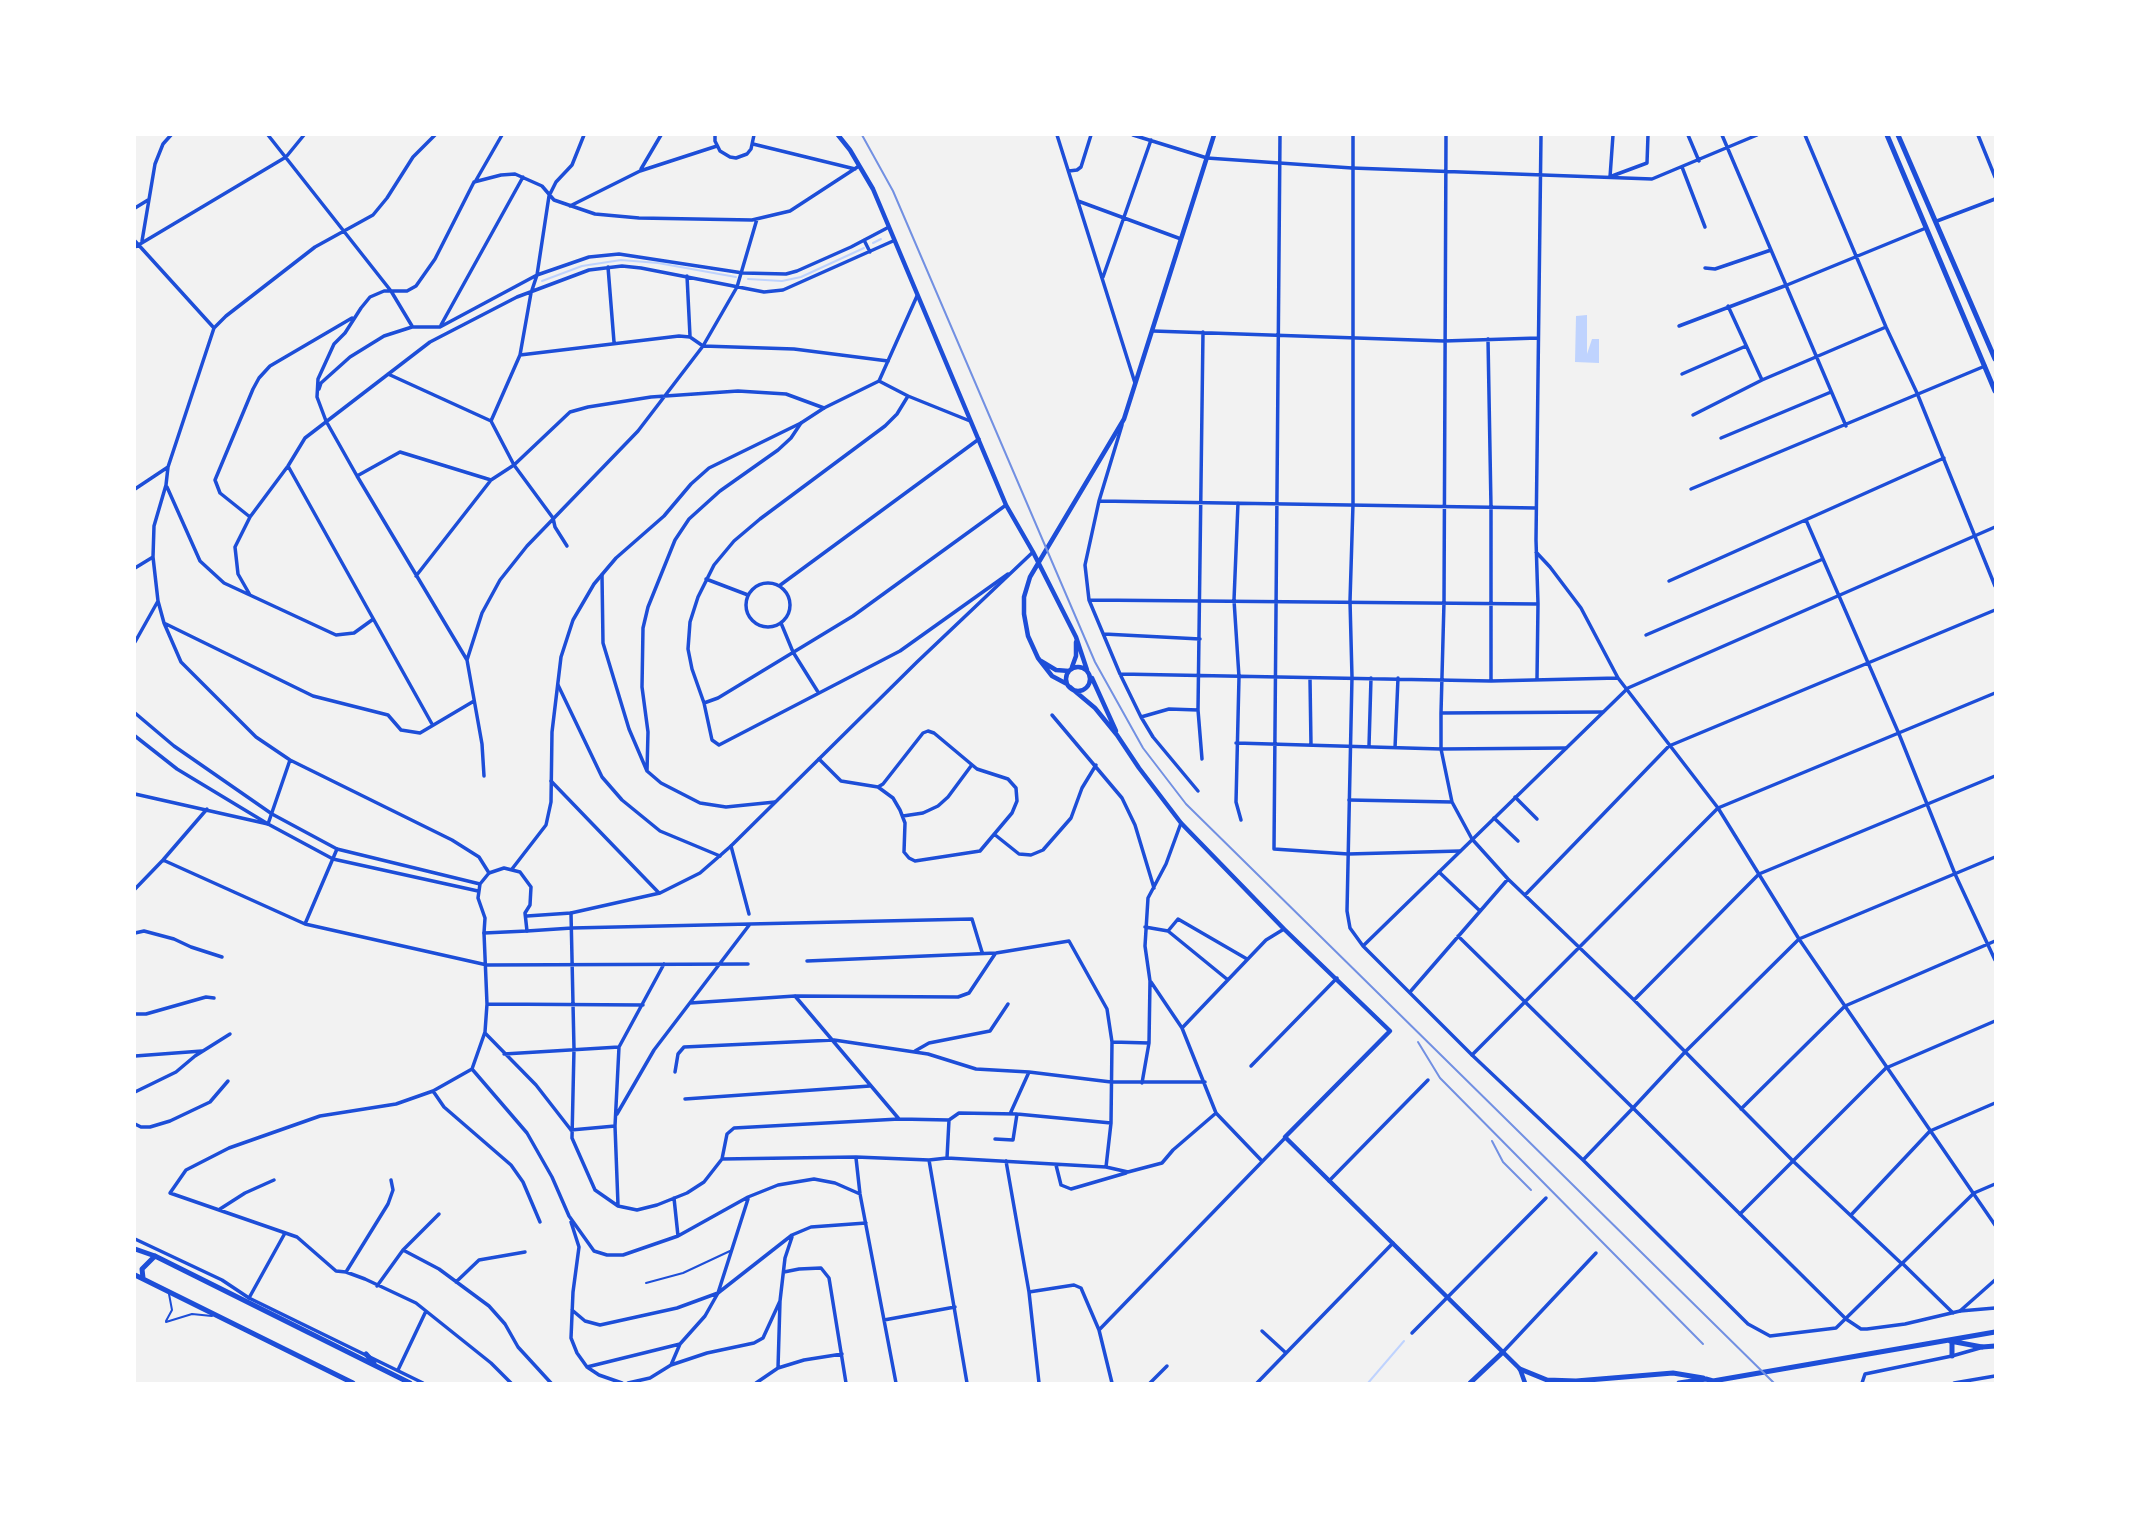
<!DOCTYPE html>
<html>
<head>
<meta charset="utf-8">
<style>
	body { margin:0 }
	#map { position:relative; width:2130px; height:1518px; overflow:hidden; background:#f2f2f2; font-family:"Source Serif 4",serif }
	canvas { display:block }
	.frame { position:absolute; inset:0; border:136px solid #fff; pointer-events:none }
</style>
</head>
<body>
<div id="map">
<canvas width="2130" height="1518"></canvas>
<div class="frame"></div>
</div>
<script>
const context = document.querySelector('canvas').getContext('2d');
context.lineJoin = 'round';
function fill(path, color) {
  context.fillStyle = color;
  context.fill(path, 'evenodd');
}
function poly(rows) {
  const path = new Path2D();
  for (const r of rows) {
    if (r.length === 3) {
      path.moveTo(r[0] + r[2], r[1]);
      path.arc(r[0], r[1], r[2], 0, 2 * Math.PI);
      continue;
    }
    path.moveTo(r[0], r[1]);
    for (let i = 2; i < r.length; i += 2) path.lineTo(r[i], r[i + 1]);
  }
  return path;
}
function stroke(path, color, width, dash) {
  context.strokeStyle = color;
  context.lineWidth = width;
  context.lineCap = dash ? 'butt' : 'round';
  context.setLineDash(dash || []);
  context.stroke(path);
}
const water = poly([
	[1587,315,1587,354,1592,339,1599,339,1599,363,1575,362,1576,316]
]);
const stream = poly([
	[873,243,881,239],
	[748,279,782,281,801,277,864,248],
	[542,281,582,266,621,260,658,263,736,277],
	[1368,1383,1404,1341]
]);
const service = poly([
	[646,1283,683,1273,730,1251],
	[166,1321,172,1310,169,1294],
	[166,1322,192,1314,212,1316]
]);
const minor = poly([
	[268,135,391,291,412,326],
	[435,135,413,157,387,198,373,215,315,247,226,316,214,328,168,467,166,485,154,526,153,557,158,601,164,623,181,662,256,737,290,760,452,840,479,857,489,873],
	[715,135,715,141,720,151,730,157,736,158,747,154,751,149,754,135],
	[1057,135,1135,383],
	[1133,135,1207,158],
	[1280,135,1274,849,1348,854,1460,851],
	[1446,135,1444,602,1441,713,1441,749,1452,802,1472,839,1508,879,1634,1000,1794,1162,1901,1263],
	[1688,135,1699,161],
	[1722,135,1846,426],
	[1805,135,1886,327,1917,393,1995,586],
	[753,144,855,169],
	[1682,167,1705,227],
	[1352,168,1652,179,1757,135],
	[641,169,661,135],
	[1069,171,1077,170,1081,167,1091,135],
	[1612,176,1647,163,1648,135],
	[1610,177,1613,135],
	[475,182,502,135],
	[1078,201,1181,239],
	[570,206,640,171,717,146],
	[135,208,148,200],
	[1937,221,1995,199],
	[864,240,870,252],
	[135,241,214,328],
	[142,241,155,164,163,144,171,135],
	[135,247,286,157,304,135],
	[608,267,614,342],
	[1705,268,1715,269,1771,250],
	[687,276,690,336],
	[1103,277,1151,140],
	[1728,306,1762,380],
	[441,325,523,177],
	[1679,326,1787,285,1926,228],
	[1153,331,1444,341,1538,338],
	[1488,339,1491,507,1491,680],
	[520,355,679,336,690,337,703,346,794,349,888,361],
	[388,374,491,421,514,465,553,518,555,527,567,546],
	[1682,374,1746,346],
	[879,381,908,396,970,421],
	[319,389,321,383,350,357,384,336,412,327,440,327,537,275,589,257,619,254,743,273,786,274,797,271,851,247,889,227],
	[908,396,897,414,885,426,760,519,734,541,714,565,698,597,690,622,688,649,692,669,704,703,718,698,853,616,1006,505],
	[1693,415,1762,380,1886,327],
	[491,421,520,355,531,293,537,275,549,196,556,182,572,165,584,135],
	[1122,425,1099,501,1085,565,1089,600,1120,674,1141,717,1153,737,1198,791],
	[1721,438,1831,392],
	[288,466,432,724],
	[357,476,400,452,491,480],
	[167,487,200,561,224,583,336,635,354,633,372,620],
	[135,489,168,467],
	[1691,489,1985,366],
	[1099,501,1536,508],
	[1238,503,1234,600,1239,677,1236,802,1241,820],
	[250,517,220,493,215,480,253,389,259,378,270,366,352,318],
	[1806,520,1899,734,1955,874,1995,960],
	[1536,552,1550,567,1581,608,1618,678,1718,808,1799,939,1995,1225],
	[135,568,153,557],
	[602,575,603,643,629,729,647,771,661,783,700,803,726,807,775,802],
	[416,576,491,480,514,465,570,412,588,407,651,397,738,391,786,394,824,408],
	[706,579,748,595],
	[1669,581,1944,458],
	[768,605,22],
	[779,586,979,439],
	[250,595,238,574,235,547,250,517,288,466,305,438,430,342,517,297,589,270,622,266,641,268,764,292,783,290,893,241],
	[1089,600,1538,604],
	[781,623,793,652,818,692],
	[166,624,313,696,388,715,401,730,420,733,474,701],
	[1104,634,1200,639],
	[1646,635,1823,559],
	[135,642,158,601],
	[467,660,482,613,500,580,527,546,638,431,703,346,737,287,757,219],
	[1120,674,1491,681,1618,678],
	[1310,679,1311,745],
	[1537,679,1538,604,1536,540,1541,135],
	[558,685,602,777,622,800,660,831,720,856],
	[704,703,712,740,719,745,900,651,1008,574],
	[1441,713,1603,712],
	[1052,715,1122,798,1135,825,1154,888],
	[1141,717,1169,709,1198,710],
	[1236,743,1441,749,1566,748],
	[1369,746,1371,678],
	[1395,748,1398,678],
	[819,759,841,781,878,787,893,798,900,810,905,823,904,852,909,858,915,861,980,851,1012,813,1017,801,1016,788,1008,779,977,769,934,733,928,731,923,733,883,784,878,787],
	[1202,759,1198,710,1203,332],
	[647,771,648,732,642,687,643,628,648,607,675,540,689,519,720,491,778,450,791,438,801,423],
	[484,776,482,744,467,660,357,476,326,421,317,397,318,379,334,344,345,333,361,308,370,297,384,291,407,291,416,286,435,259,474,182,501,175,515,174,542,186,554,200,595,214,639,218,752,220,790,211,859,166],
	[551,781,659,893],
	[135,794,268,824,290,760],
	[1515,797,1537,819],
	[1349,800,1452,802],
	[903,816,923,813,938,806,948,797,971,766],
	[1494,818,1518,841],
	[994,834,1019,854,1031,855,1043,850,1071,818,1082,788,1096,765],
	[731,846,749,914],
	[163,860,305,924,487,965,748,964],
	[1439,872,1480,911],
	[135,889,163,860,207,809],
	[1525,895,1669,746,1995,610],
	[571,913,574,1049,572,1138,595,1190,618,1206,637,1210,657,1205,687,1193,704,1182,722,1159,727,1134,734,1128,899,1119,949,1120],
	[305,924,337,849],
	[1145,927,1168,931,1228,980],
	[527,931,572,928,972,919,982,952],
	[1168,931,1178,919,1247,959],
	[135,933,144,931,174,939,191,947,222,957],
	[484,933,487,1004,485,1032,472,1069,433,1091,396,1104,320,1116,229,1148,186,1170,170,1193,297,1237,336,1271,346,1272,365,1279,416,1303,491,1363,511,1383],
	[1458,936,1633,1108,1685,1052,1799,939,1995,857],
	[807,961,996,953,1069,941,1107,1009,1112,1042,1111,1123,1106,1167],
	[1151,982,1182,1028,1216,1113,1261,1160],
	[1410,992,1508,879],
	[795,996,899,1119],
	[1634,1000,1759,874,1995,776],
	[690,1003,795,996,958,997,969,993,995,954],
	[487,1004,643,1005],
	[135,1014,146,1014,206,997,214,998],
	[1183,1027,1266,940,1284,929],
	[485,1033,536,1085,571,1130],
	[1112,1042,1149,1043],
	[915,1051,929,1043,990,1031,1008,1004],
	[504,1054,619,1047],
	[1472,1055,1718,808,1995,693],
	[135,1056,202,1051],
	[1251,1066,1337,978],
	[472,1069,527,1133,552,1177,569,1216,594,1251,607,1255,623,1255,678,1236,748,1197,778,1185,814,1179,835,1183,860,1194],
	[675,1072,678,1054,684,1047,834,1040,928,1054,976,1069,1029,1072,1111,1082,1205,1082],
	[1142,1083,1149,1043,1150,981,1145,946,1148,898,1166,864,1181,823],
	[433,1091,444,1107,511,1165,523,1182,540,1222],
	[135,1092,176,1072,195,1056,230,1034],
	[685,1099,870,1086],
	[1741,1109,1845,1006,1995,941],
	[617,1114,654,1050,750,924],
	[1010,1114,1029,1072],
	[135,1124,141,1127,150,1127,170,1121,210,1102,228,1081],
	[571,1130,615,1126],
	[995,1139,1013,1140,1017,1114],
	[856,1158,860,1194,896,1383],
	[947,1158,949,1120,959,1113,1017,1114,1111,1123],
	[722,1159,856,1157,929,1160,947,1158,1106,1167,1128,1172,1162,1163,1173,1150,1216,1113],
	[929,1160,967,1383],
	[1006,1161,1029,1292,1039,1383],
	[1056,1165,1061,1185,1071,1189,1126,1173],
	[1329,1181,1428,1080],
	[674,1198,678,1236],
	[618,1205,615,1126,619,1047,664,964],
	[220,1209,245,1193,274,1180],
	[1740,1214,1846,1319],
	[1851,1215,1930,1131,1995,1103],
	[571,1222,579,1247,573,1292,571,1338,577,1353,587,1367,599,1375,622,1383],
	[403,1250,439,1269,489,1306,505,1324,518,1347,551,1383],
	[346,1272,388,1204,393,1190,391,1180],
	[784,1272,799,1269,821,1268,829,1278,846,1383],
	[456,1282,479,1260,525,1252],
	[377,1286,403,1250,439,1214],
	[1029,1292,1074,1285,1081,1288,1099,1330,1112,1383],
	[249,1298,285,1233],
	[572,1310,585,1321,600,1325,677,1308,718,1293,792,1235,811,1227,866,1223],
	[1960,1311,1995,1280],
	[884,1320,955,1307],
	[1099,1330,1285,1138],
	[1262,1331,1286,1353],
	[1412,1333,1546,1198],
	[1503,1352,1596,1253],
	[671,1365,680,1344,705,1316,718,1293,748,1199],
	[587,1367,680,1344],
	[778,1368,804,1360,842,1354],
	[398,1370,426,1311],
	[628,1383,650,1378,671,1365,707,1353,754,1343,763,1338,780,1301],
	[756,1383,778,1368,780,1301,785,1258,792,1237],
	[1150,1383,1167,1366],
	[1257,1383,1393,1243],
	[1862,1383,1865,1374,1952,1356,1980,1348],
	[1954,1383,1995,1376]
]);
const tertiary = poly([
	[1353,135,1353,504,1350,601,1352,677,1347,911,1350,928,1363,946,1472,1055,1583,1160,1748,1324,1770,1336,1836,1328,1974,1193,1995,1184],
	[1978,135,1995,177],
	[1207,158,1352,168],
	[135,713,174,746,272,814,337,849,480,884],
	[135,736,177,769,268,824,333,859,478,891],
	[504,868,520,872,531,887,530,905,525,913,527,931,484,933,485,918,478,898,480,884,489,873,504,868],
	[512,869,546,825,551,802,552,732,561,657,573,620,594,584,616,558,664,516,691,484,709,468,801,423,824,408,879,381,917,296],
	[527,916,571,913,660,893,700,873,731,846,917,662,1033,552],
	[1363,946,1628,688,1995,527],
	[1584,1159,1633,1108,1740,1214,1886,1068,1995,1021],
	[135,1239,222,1280,249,1298,423,1383],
	[1902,1263,1953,1313],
	[1846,1319,1861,1329,1867,1329,1905,1324,1960,1311,1995,1308]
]);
const secondary = poly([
	[838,135,850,150,873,189,1006,505,1033,552,1076,637,1087,670],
	[1041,661,1056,670,1069,671],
	[1078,679,12],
	[1072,667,1076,656,1076,642],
	[1092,678,1116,731],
	[1067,684,1052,676,1038,658,1028,636,1024,614,1024,597,1030,577,1124,419,1214,135],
	[1070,687,1095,708,1117,735,1139,768,1181,823,1284,929,1390,1031,1285,1137,1520,1369,1525,1383]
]);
const primary = poly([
	[1887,135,1995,391],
	[1898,135,1995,359],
	[1982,1347,1995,1346]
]);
const trunk = poly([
	[135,1249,155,1256,410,1383],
	[135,1275,353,1383],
	[143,1278,142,1269,155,1256],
	[1950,1341,1982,1347],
	[366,1354,374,1363],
	[1952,1356,1952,1341],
	[1520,1369,1547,1380,1576,1381,1673,1373,1703,1378],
	[1470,1383,1503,1352],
	[1679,1383,1706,1379,1713,1381,1995,1332]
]);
const rail = poly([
	[862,135,893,191,1095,662,1143,748,1186,804,1774,1383],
	[1418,1042,1440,1078,1703,1344],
	[1492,1141,1503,1162,1531,1190]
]);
fill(water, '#bfd3fe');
stroke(stream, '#bfd3fe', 2);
stroke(service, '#1d4ed8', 2);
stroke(minor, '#1d4ed8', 3.5);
stroke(tertiary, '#1d4ed8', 3.5);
stroke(secondary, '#1d4ed8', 4.5);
stroke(primary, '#1d4ed8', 5);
stroke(trunk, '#1d4ed8', 5);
stroke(rail, '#7290e2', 2);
</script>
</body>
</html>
